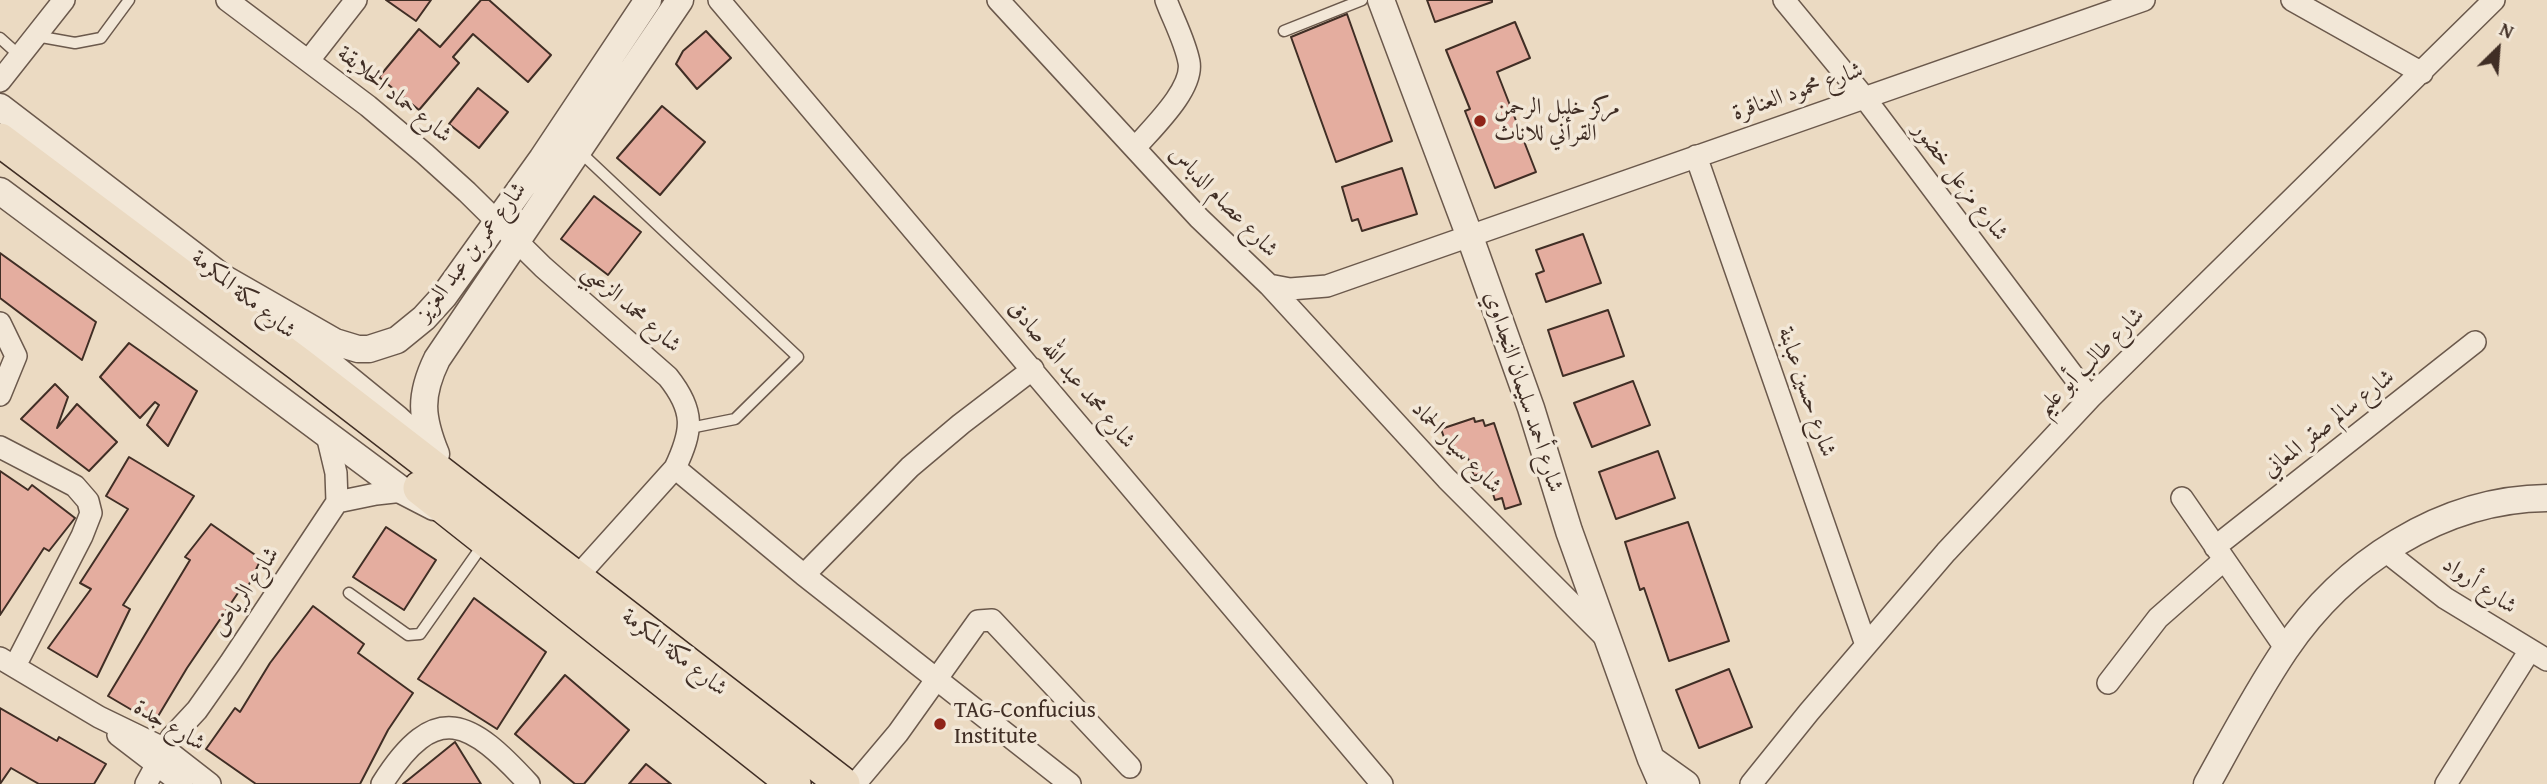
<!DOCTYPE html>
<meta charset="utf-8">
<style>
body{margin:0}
#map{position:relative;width:2547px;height:784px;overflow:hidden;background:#ebdac2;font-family:"Gentium Book Plus",serif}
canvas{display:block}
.north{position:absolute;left:2463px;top:14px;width:70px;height:70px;-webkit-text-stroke:5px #f2e7d7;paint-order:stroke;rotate:25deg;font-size:19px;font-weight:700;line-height:28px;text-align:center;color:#402e25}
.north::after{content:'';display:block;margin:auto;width:24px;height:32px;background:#402e25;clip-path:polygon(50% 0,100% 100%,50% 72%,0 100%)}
</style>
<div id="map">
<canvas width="2547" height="784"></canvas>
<div class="north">N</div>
</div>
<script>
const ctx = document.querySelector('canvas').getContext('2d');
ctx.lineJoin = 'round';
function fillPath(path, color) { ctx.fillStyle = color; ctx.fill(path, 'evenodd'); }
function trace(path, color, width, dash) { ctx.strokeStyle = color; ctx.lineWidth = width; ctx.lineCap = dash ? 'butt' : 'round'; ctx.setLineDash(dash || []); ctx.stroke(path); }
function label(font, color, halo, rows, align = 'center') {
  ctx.font = font + ' "Gentium Book Plus",Amiri,serif'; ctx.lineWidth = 7; ctx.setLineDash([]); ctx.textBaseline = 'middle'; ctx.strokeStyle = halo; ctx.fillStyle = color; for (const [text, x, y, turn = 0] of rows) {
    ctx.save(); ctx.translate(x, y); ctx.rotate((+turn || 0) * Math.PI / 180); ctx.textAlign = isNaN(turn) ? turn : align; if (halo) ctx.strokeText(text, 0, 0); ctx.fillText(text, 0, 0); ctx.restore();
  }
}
const building = new Path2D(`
 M386,0h45l-15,21z
 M481,0h8l62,55 -23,27 -55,-48 -20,23 6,6 -40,47 -40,-33 40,-48 21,18z
 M1427,0h65v2l-57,20z
 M1347,14l45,127 -56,21 -45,-125z
 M1515,22l15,36 -33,14 39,100 -41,16 -30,-77 5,-2 -24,-59z
 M706,31l25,27 -34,31 -21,-25 7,-13z
 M478,88l30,24 -29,36 -30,-24z
 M662,106l43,36 -45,53 -43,-37z
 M1402,168l15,46 -55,17 -4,-12 -6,2 -10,-34z
 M594,196l47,36 -33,43 -47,-36z
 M1583,234l18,49 -55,19 -10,-28 8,-3 -8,-21z
 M0,253l96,69 -14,38 -82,-62z
 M1608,310l16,46 -61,20 -15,-46z
 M129,343l68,48 -29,55 -21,-21 12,-20 -4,-3 -15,16 -40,-41z
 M1633,381l17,44 -58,22 -18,-44z
 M55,384l13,13 -11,31 20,-24 40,38 -28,29 -68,-52z
 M1474,418l1,4 8,-2 2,6 9,-3 27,81 -16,5 -3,-11 -7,2 -6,-18 -6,2 -3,-10 -6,2 -7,-21 -6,2 -3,-7 -3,1 -3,-10 -6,2 -5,-14z
 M1658,451l17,47 -59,21 -17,-47z
 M129,457l65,39 -71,109 7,4 -33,68 -49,-29 43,-59 -11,-6 48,-74 -22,-13z
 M0,471l28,19 4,-5 43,33 -26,33 -5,-3 -44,67z
 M1688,522l41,119 -60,20 -25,-73 -4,2 -15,-48z
 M211,524l50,35 -16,34 -5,-3 -53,78 -33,55 -46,-27 82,-136 -5,-3z
 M386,527l50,33 -32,50 -51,-33z
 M474,598l72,54 -49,77 -79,-50z
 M313,606l51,38 -6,9 55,40 -25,37 -28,54h-104l-50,-35 29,-41 5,4 30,-49z
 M1729,669l23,58 -53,21 -23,-58z
 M565,675l64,55 -45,54h-9l-60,-50z
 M0,708l57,33 2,-4 47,27 -12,20h-55l-28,-16 -11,16z
 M455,742l26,42h-78z
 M646,764l25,20h-42z`);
const service = new Path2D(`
 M1284,31l78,-31
 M36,36l39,7 26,-5 28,-38
 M0,38l20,18
 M579,151l219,206 -63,62 -45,9
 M349,593l59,42 12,-1 64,-91`);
const minor = new Path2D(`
 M227,0l141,106 57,48 42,38 76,75 125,110c27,34 25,53 7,91l-98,109
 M719,0l663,784
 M998,0l201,218 70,67 21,4 37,-3 817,-286
 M1784,0l80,97 226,301
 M2292,0l130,73
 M309,60l47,-60
 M0,81l64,-81
 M1135,148c17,-20 59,-59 54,-86 -4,-21 -16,-43 -23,-62
 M1696,156l170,489
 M1269,285l178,194 159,159
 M0,323l16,33 -16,39
 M0,447l75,39 13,15 3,12 -9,23 -67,130
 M675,468l129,107 266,209
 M2182,498l104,151
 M337,502l39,-8 27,-3
 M2215,547l260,-205
 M2384,550l61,48 102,62
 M804,575l106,-108 51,-43 72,-55
 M0,658l99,59 66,32 45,35
 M2108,683l50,-65 66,-58
 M118,735l64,49
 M146,784l25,-46 26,-28 33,-47 107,-161 -1,-29 -9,-38
 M382,784c54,-86 89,-63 147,0
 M855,784l43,-51 80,-112 14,-1 138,147
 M1751,784l58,-72 137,-160 144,-154 404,-398
 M2446,784l84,-134`);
const tertiary = new Path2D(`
 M1381,0l89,237 61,171 38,123 82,228 11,25
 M0,107l239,183
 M0,191l403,300 31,16
 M225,279l110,63 23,7h11l28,-9 27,-22 20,-22 98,-137 106,-159
 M288,330l108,88 26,24
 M436,454c-15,-37 -17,-58 1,-95l243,-359
 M1651,759l35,25
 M2207,784c25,-45 49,-91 78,-134 58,-86 156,-151 262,-152`);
const primary = new Path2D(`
 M0,140l299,224 544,420
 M420,488l374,296`);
const markers = [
 [1480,121,7,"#8f2418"],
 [940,724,7,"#8f2418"]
];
const streetNames = [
 ["شارع محمود العناقرة",1798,92,-19],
 ["شارع حماد الحلايقة",394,95,39],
 ["شارع مزعل خضور",1960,182,53],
 ["شارع عصام الدباس",1223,202,46],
 ["شارع عمر بن عبد العزيز",472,252,-53],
 ["شارع مكة المكرمة",243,295,39],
 ["شارع محمد الزعبي",631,309,41],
 ["شارع طالب أبو عليم",2091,362,-45],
 ["شارع محمد عبد الله صادق",1071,375,50],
 ["شارع أحمد سليمان النجداوي",1523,392,72],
 ["شارع حسين عبابنة",1806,392,71],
 ["شارع سالم صقر المعاني",2329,424,-38],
 ["شارع سيار الحماد",1456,448,46],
 ["شارع أرواد",2479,586,34],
 ["شارع الرياض",246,592,-56],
 ["شارع مكة المكرمة",674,653,38],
 ["شارع جدة",169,726,31]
];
const poiNames = [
 ["مركز خليل الرحمن",1494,108],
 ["القرأني للاناث",1494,134],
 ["TAG-Confucius",954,711],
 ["Institute",954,737]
];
fillPath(building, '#e4ad9f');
trace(building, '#402e25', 2);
trace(service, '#6b594c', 13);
trace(minor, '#6b594c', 24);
trace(tertiary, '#6b594c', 29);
trace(primary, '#402e25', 36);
trace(service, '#f2e7d7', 10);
trace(minor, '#f2e7d7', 21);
trace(tertiary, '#f2e7d7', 26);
trace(primary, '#ebdac2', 33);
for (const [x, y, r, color] of markers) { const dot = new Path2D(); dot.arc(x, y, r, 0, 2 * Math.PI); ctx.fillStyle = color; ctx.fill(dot); trace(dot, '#f2e7d7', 2.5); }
label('23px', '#402e25', '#f2e7d7', streetNames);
label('23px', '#402e25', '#f2e7d7', poiNames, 'left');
</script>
